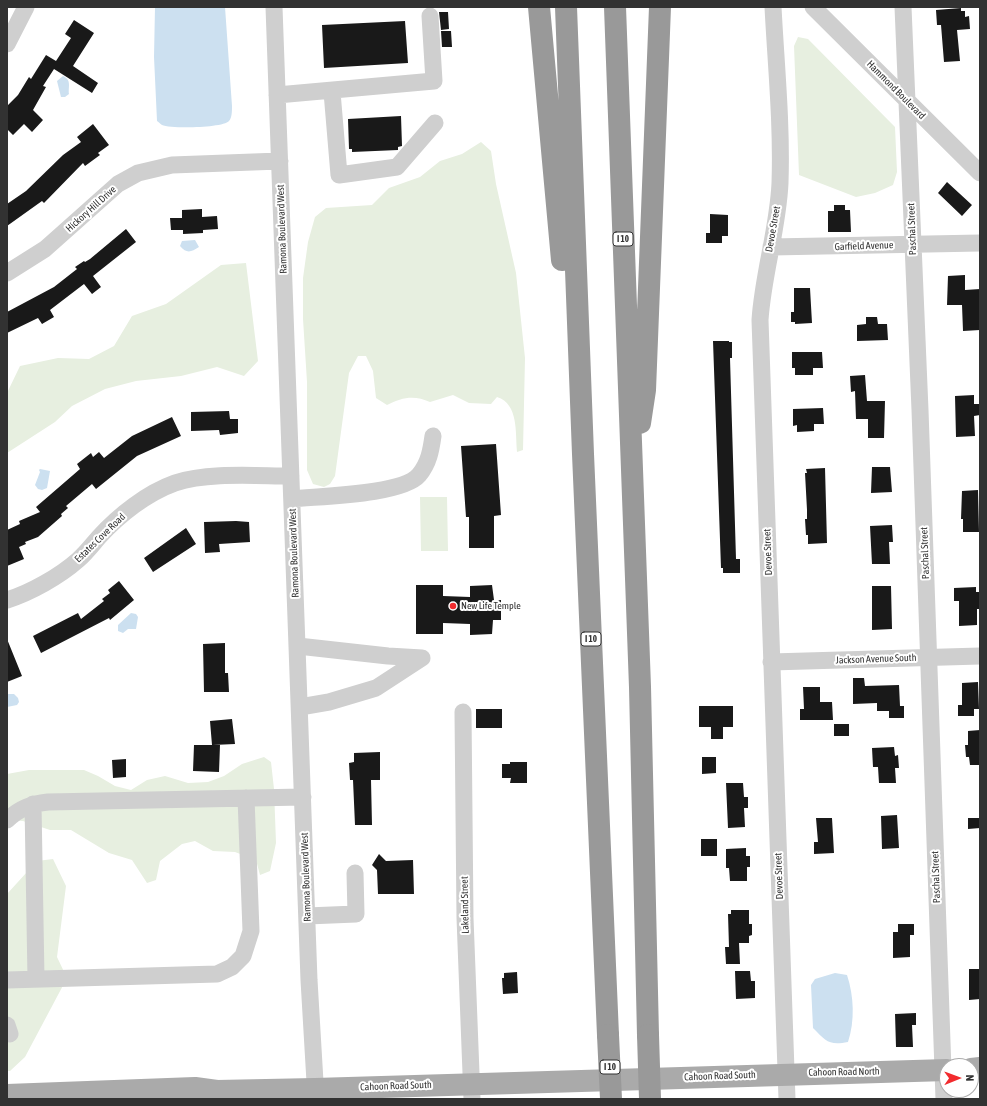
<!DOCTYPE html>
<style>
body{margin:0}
#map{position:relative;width:987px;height:1106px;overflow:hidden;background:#fff;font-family:"Asap Condensed",sans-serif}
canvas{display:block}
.frame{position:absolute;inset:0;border:8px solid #323232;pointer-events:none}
.north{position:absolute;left:939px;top:1058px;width:40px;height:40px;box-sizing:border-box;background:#fff;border:1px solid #adadad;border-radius:50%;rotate:89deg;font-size:11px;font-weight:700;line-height:16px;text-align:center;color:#323232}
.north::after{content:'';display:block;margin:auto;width:14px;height:18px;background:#f22b2e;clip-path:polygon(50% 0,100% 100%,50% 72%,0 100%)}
</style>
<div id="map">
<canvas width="987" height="1106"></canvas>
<div class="frame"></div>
<div class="north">N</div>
</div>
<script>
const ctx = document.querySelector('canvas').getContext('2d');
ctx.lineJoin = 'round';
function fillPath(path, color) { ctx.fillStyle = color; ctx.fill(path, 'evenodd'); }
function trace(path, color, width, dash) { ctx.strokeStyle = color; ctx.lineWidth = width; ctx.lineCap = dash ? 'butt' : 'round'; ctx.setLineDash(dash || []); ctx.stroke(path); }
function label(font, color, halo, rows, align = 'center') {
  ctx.font = font + ' "Asap Condensed",sans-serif'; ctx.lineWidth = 4; ctx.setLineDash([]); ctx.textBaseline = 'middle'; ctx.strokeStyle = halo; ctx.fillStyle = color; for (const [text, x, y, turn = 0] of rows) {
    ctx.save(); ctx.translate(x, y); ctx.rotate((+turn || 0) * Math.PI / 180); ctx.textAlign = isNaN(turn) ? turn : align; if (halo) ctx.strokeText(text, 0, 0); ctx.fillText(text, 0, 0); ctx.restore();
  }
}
const green = new Path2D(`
 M798,37l10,2 87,88 2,45 -4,13 -18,8 -19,4 -57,-22 -5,-129z
 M481,142l10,9 5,33 20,89 9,85 -2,92 -6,2c-2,-19 2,-48 -20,-55l-6,7 -22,-1 -16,-8 -23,7c-15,-7 -28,-5 -43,3l-11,-7 -3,-27 -7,-15h-8l-9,17 -14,103 -5,8 -6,3 -11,-3 -6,-14v-88l-4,-63v-41l5,-36 7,-25 11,-9 46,-3 17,-17 31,-11 20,-16 22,-7z
 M246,263l12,98 -14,15 -27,-9 -36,9 -45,5 -31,8 -33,17 -17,16 -48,31v-60l13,-27 38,-8 31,1 25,-13 18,-30 34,-12 55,-39z
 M420,497h27l1,54h-27z
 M264,757l7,5 3,27 2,54 -6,28 -10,4 -4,-15 -21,-8 -22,-1 -18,-10 -13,3 -22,17 -4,19 -9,3 -15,-23 -23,-7 -38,-23h-21l-27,-9 -16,-1v-46l22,-4h55l14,6 17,10 16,4 16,-10 18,-4 23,7 20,-1 16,-6 18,-12z
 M53,859l13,27 -9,71 10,21 -42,79 -15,14h-3v-177l30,-33z`);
const water = new Path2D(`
 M155,7h70l7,99c0,5 0,12 -3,15 -6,7 -58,8 -67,4 -2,-1 -3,-3 -5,-4l-3,-64z
 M63,76c9,4 5,11 6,18l-4,3h-4l-4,-16z
 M195,240l4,7c-8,5 -12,7 -19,-1l2,-5z
 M40,469l10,2 -3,17 -5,2 -4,-1 -3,-4 5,-13 -1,-2z
 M131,613l5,1 2,3 -2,12h-8l-5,4 -5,-2v-6z
 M7,694h7l4,4 1,4 -2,3 -10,2z
 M835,973l12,2c7,21 8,46 1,67 -19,4 -22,-1 -35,-14l-2,-43 4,-6z`);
const building = new Path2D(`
 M961,8v3h4v6l4,-1 1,13 -13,1 3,31 -16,1 -3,-37h-4l-1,-15z
 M439,12h9l1,17 -8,1z
 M74,20l20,13 -21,33 25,17 -6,10 -38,-24 -11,17 3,1 -13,23 10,10 -11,12 -8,-8 -11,11 -6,-6v-23l11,-11 11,-18 2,2 15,-24 10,6 15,-23 -6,-4z
 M405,21l3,42 -84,5 -2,-43z
 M441,31h10l1,16h-10z
 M401,116l1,30 -4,1v3l-46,2v-3h-3l-1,-30z
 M93,124l16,21 -11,8 2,2 -15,11 -2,-3 -39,40 -2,-2 -35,25v-22l19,-13 37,-36 18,-13 -4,-5z
 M947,182l25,23 -10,11 -24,-23z
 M834,205h11v5h5l1,22h-23v-21h6z
 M202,209v8l15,-1 1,13 -15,1v3l-20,1v-4h-12l-1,-12h12v-8z
 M710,214l18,1v21h-6v7h-16v-10h4z
 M126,229l10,13 -43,34 8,11 -9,7 -8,-10 -34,26 4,7 -12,7 -4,-6 -31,15v-21l47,-25 23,-18 -2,-2 9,-6 1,1 5,-3z
 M965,275v15l15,-1v41l-17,1 -1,-26h-15l1,-29z
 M794,288h16l2,35 -17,1v-2h-4v-10h3z
 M866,317h11l1,7h9l1,16 -31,1v-16l9,-1z
 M713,341h16v1h3v16h-2l1,34 5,167h4v14h-17v-5h-2z
 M792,352h30l1,16h-10v7h-18v-7h-3z
 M865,375l2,26h18l-1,37h-16v-19h-12l-1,-28 -4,1 -1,-16z
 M974,395v9h6v11l-6,1 1,20 -19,1 -1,-41z
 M823,408l1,16h-10v7l-17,1v-7l-4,1v-17z
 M229,411l1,8h8v14l-18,2 -1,-5 -28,1v-19z
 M172,417l9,19 -44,20 -41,33 -4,-5 -26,22 2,2 -7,6 1,2 -24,21 -13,5 1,2 -7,3 5,12 -17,7v-36l13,-6 -1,-3 21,-9 -4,-5 44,-38 -3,-5 14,-11 2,4 6,-5 5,6 28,-22z
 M496,444l5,71 -7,1v32h-25v-31h-3l-5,-71z
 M872,467h18l2,25 -21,1z
 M825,468l2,75 -19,1v-9h-2l-1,-16h2v-9l-2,-37h2l-1,-4z
 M978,490l1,42h-16v-13h-2l1,-28z
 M236,521l13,1 1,20 -31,2 1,8 -15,1 -1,-31z
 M892,525l1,17h-4l1,22h-18l-2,-38z
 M186,528l10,16 -43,28 -9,-14z
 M119,581l15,19 -24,20 -1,-2 -68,35 -8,-17 45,-23 3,6 23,-18 -2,-2 8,-6 -2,-3z
 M416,585h27v11l27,1v-11l22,-1 2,15h7v20h-8l-1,14 -22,1v-11l-27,-1v11h-27z
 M872,586h19l1,43 -20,1z
 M976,587v5h4v17h-3v16l-18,1v-25h-5v-13z
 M7,639l15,37 -15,6z
 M225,643v30h3l1,19h-25l-1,-48z
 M853,678h11l1,8 34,-1 1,21h4v12h-15v-7h-12v-8l-24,1z
 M978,682l1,27h-5v7h-16v-11h4v-22z
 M803,687h17v15h12l1,18h-33v-11h4z
 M699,706h34v21h-10v12h-12v-12h-12z
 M476,709h26v19h-26z
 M232,719l3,25 -22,1h7l-1,27 -26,-1 1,-26h18l-2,-24z
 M834,724h15v12h-15z
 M980,730v35h-10l-1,-8h-3l-1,-12h3v-14z
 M894,747l1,9 3,-1 1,13h-4l1,15h-17l-1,-16h-5l-1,-19z
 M380,752v28h-9l1,45h-17l-2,-45h-3l-1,-17 5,-1v-9z
 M702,757h14v16l-14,1z
 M126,759v18l-13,1 -1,-18z
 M510,762h17v21h-17l1,-5h-9v-14h8z
 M726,783h17l1,14h4v11h-4l1,19 -17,1z
 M897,815l2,33 -17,1 -1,-33z
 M816,818h16l2,35 -20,1v-12h4z
 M968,818h12v10l-12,1z
 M701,839h16v17h-16z
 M746,848v8h4v11h-3v14h-17l-1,-13h-3v-19z
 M379,854l7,7 27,-1 1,34h-36l-1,-24 -5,-5z
 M731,910h18v14h3v11l-3,1v7h-10l1,21h-14l-1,-17h4l-1,-33h3z
 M898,924h16v11h-4v22l-17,1v-26h5z
 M969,969h11v30l-11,1z
 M735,971h15l1,10h4v17l-19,1z
 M517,972l1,21 -15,1 -1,-16h2v-5z
 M916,1013v12h-4l1,22h-17l-1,-33z`);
const minor = new Path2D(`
 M274,7l35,973 7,119
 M773,7c3,58 9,117 7,176 -2,46 -17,91 -20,137l27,779
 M813,7l167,166
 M903,7l17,403 24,689
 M7,44l19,-37
 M332,92l7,83 58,-8 38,-44
 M277,95l157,-14 -4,-65
 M771,247l209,-4
 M7,273l38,-24 73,-65 20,-11 34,-8 108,-4
 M292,499c27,-3 110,-4 127,-24 10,-12 12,-25 14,-39
 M7,600c23,-7 53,-24 71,-40 8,-7 14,-15 21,-23 20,-22 48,-44 76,-54 33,-11 81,-7 116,-7
 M298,646l90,10 34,2 -46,30 -47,14 -29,5
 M771,662l209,-6
 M463,712l2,206 7,181
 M33,804l3,175
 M7,820c13,-12 24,-16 41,-18l255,-5
 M307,916l49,-2 -1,-41
 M7,980l210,-6 15,-7 11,-11 8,-25 -5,-133
 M7,1025l3,9`);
const major = new Path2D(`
 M971,1069l9,-1
 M7,1095l188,-7 22,3 98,-2 632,-19`);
const highway = new Path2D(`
 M539,7l23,253
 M566,7l17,447 25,581
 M615,7l25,680 8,348
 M640,423l5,-33 15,-383`);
const highwayBridge = new Path2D(`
 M608,1035l3,64
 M648,1035l2,64`);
const markers = [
 [453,606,4,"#f22b2e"]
];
const shields = [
 [623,239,20],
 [591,639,20],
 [610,1067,20]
];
const shieldNames = [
 ["I 10",623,239],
 ["I 10",591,639],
 ["I 10",610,1067]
];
const streetNames = [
 ["Hammond Boulevard",896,90,45],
 ["Hickory Hill Drive",91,209,-42],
 ["Ramona Boulevard West",282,229,-92],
 ["Devoe Street",773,229,-80],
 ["Paschal Street",912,229,-92],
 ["Garfield Avenue",864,246,-2],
 ["Estates Cove Road",100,538,-44],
 ["Devoe Street",768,552,-92],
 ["Ramona Boulevard West",294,553,-92],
 ["Paschal Street",925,553,-92],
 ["Jackson Avenue South",876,659,-2],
 ["Devoe Street",779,876,-92],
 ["Ramona Boulevard West",306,877,-92],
 ["Paschal Street",936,877,-92],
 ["Lakeland Street",465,905,-91],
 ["Cahoon Road North",844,1072,-1],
 ["Cahoon Road South",720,1076,-2],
 ["Cahoon Road South",396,1086,-2]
];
const poiNames = [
 ["New Life Temple",461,606]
];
fillPath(green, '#e7efe0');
fillPath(water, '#cce0f0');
fillPath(building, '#191919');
trace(minor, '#cfcfcf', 17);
trace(major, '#aaa', 22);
trace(highway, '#999', 22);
trace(highwayBridge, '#999', 22);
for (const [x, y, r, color] of markers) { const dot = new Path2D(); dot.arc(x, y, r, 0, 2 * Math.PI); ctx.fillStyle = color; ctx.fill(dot); trace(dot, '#fff', 1.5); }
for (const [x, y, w] of shields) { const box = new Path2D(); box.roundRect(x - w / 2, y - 7, w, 14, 3); ctx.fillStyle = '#fff'; ctx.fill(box); trace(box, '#323232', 1); }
label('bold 9px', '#323232', null, shieldNames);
label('10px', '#323232', '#fff', streetNames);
label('10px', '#323232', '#fff', poiNames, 'left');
</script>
